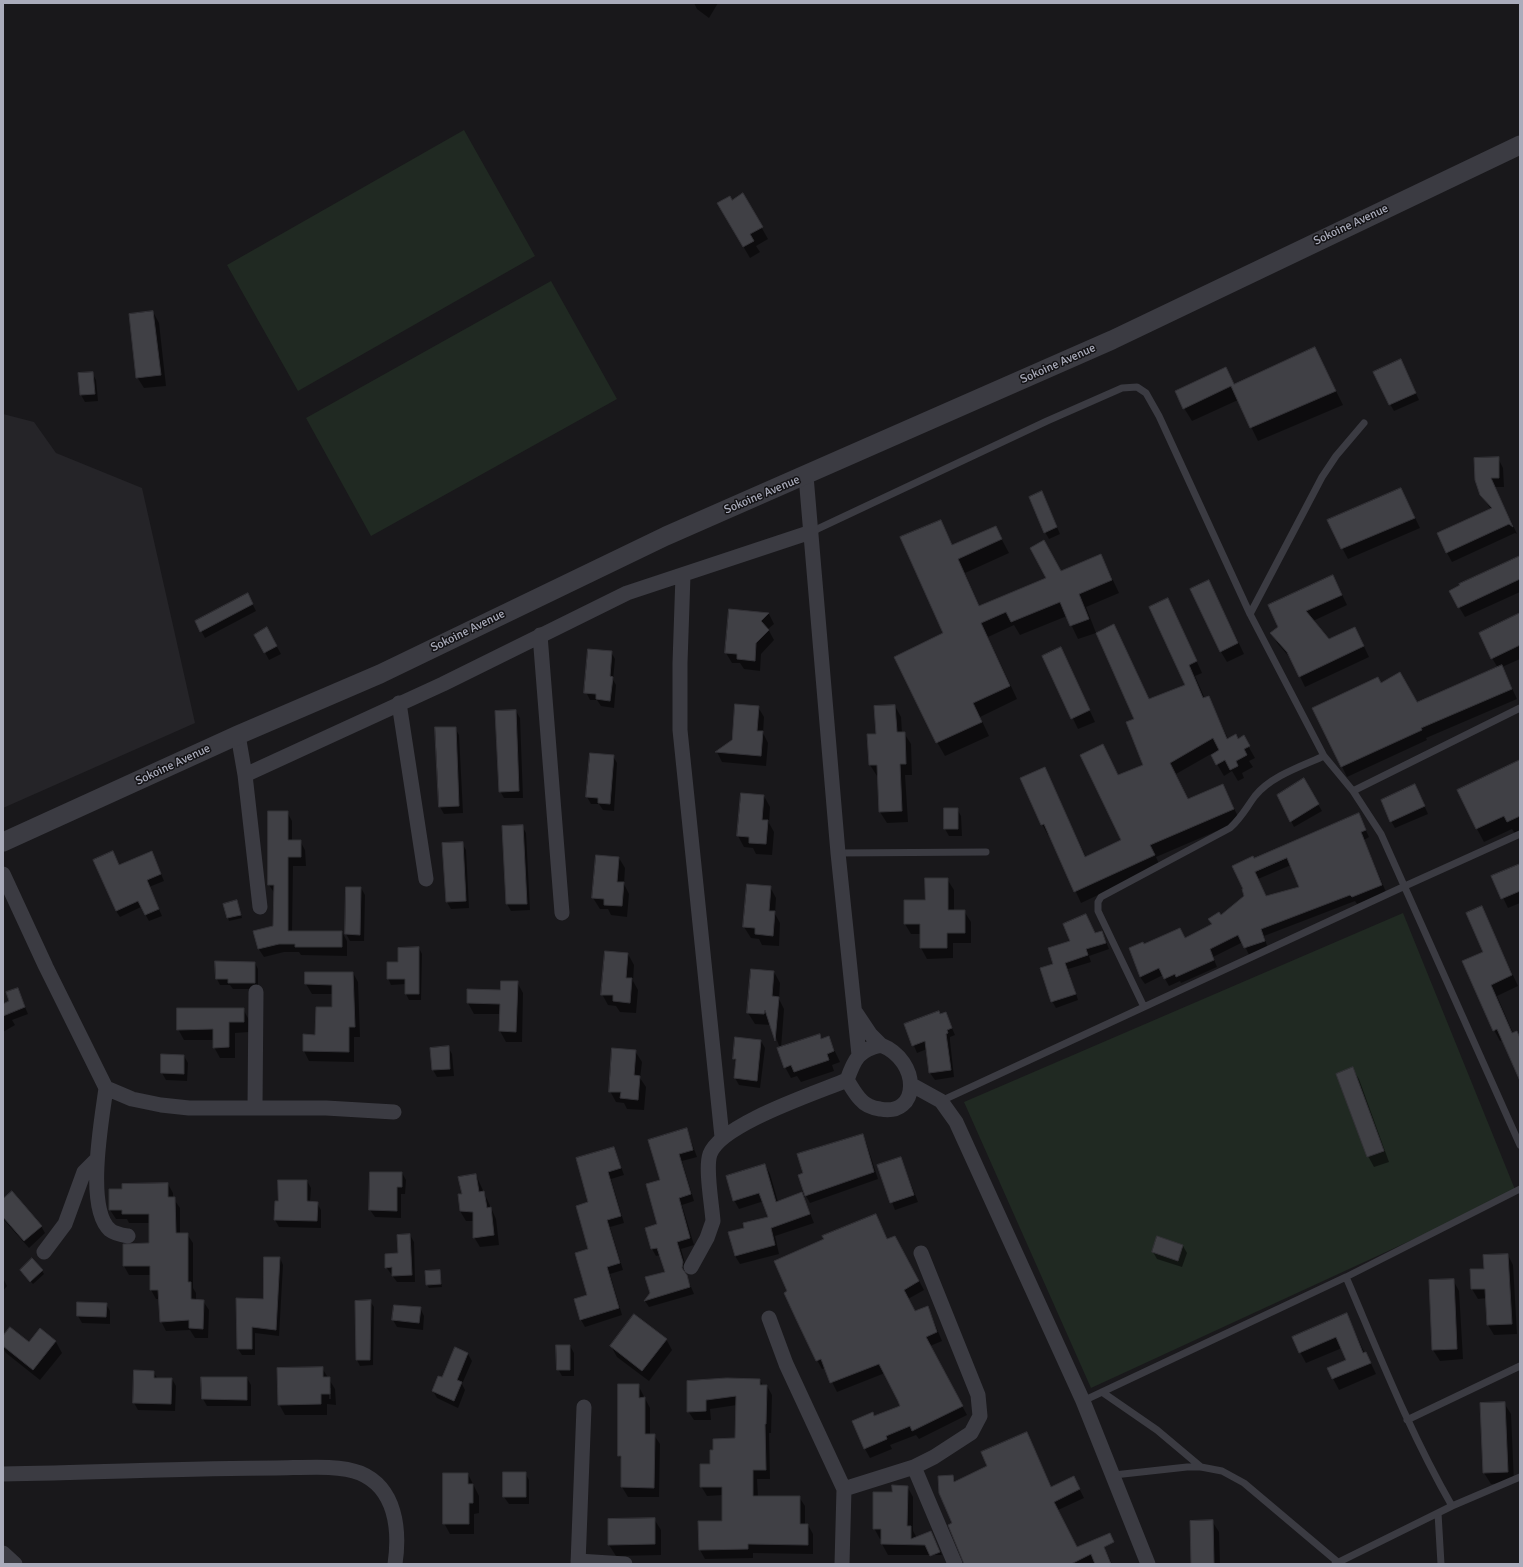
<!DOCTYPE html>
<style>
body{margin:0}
#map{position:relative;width:1523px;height:1567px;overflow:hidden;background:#19181b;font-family:Signika,sans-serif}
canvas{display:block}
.frame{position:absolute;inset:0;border:4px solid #aaacbb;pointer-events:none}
</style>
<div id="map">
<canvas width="1523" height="1567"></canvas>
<div class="frame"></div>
</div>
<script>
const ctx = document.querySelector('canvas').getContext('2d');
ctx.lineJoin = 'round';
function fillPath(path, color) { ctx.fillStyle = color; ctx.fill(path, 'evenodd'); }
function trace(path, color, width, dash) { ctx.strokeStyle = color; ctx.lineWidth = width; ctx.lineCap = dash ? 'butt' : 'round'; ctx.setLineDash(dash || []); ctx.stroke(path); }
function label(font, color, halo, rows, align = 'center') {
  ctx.font = font + ' Signika,sans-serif'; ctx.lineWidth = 3; ctx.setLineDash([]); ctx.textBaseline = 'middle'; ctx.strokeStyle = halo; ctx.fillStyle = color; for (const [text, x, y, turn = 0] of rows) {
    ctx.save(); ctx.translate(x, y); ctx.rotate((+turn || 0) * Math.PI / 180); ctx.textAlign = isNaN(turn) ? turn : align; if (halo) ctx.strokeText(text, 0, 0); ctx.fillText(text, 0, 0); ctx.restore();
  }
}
const built = new Path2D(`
 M3,414l31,8 22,31 86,35 53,235 -192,85z`);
const green = new Path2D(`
 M464,130l71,126 -237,135 -71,-126z
 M551,281l66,118 -246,137 -65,-118z
 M1403,913l113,279 -425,196 -127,-286z`);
const shadow = new Path2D(`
 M694,3h24l-9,15 -12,-9z
 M743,195l25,44 -12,7 4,6 -10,6 -32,-55 14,-2z
 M153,312l6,11 7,63 -22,2 -7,-11z
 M1315,349l28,56 -85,36 -20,-41 -46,21 -8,-13 42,-40 9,17z
 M1404,368l15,32 -25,11 -4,-7z
 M92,373l4,7 2,21 -13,1 -4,-7z
 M1498,458l5,10 1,19h-9l22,47 -2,-1 -63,29 -5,-9 44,-44 -10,-14z
 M1401,489l19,39 -72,31 -20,-38z
 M1042,493l18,41 -11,5 -4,-7z
 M941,521l12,25 42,-19 14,26 -44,20 15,34 121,-52 18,38 -33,14 10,26 -18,6 -11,-23 -47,19 -6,-10 -26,12 29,62 -37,18 9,19 -44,20 -8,-14 8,-108z
 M1520,557v35l-55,25 -15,-25z
 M1333,576l14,29 -34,16 16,19 26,-12 14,29 -64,30 -13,-27 -14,-16 -6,-10z
 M1209,581l35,73 -17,8 -6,-10z
 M251,601l5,10 -51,27 -9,-17z
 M730,610l39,4 5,10 -6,5 6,11 -13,14 -1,17 -16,-2 -4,-6h-8l-6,-10z
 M1174,611l28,62 -7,3 10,23 4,-2 19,42 10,1 5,-3 12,21 -6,3 4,6 -11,6 2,5 -6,3 -6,-10 -8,5 -13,-22 -35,20 13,26 34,-15 17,36 -84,36 4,9 -79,37 -31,-68h-2l-6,-11 2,-56 42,89 37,-16 -20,-95 16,30 26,-11 -31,-139 36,74 36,-15z
 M1520,614v45l-18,8 15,32 -91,39 1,2 -80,37 -33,-69 67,-24 36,19 81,-35 -6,-10z
 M267,629l14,25 -12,6 -13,-25z
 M611,652l4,7 -2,21 3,5 -2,23 -13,-2 -4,-6h-7l-4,-8z
 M1043,656l23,3 29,63 -17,7z
 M895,706l6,11 1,16h2l7,11 1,31h-7l3,47 -21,1 -7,-11 -2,-36h-1l-7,-11 7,-30z
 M758,707l6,10 -1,16 5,10 -2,23 -44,-4 -5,-10 16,-11z
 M516,711l4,7 3,80h-19l-4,-7z
 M455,728l4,7 4,78 -19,1 -4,-7z
 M613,756l4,7 -3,48 -11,-1 -4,-6h-8l-4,-7z
 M1520,762v71l-4,2 -4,-6 -28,13 -7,-13z
 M1304,780l18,31 -28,16 -3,-6z
 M1415,785l13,29 -33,14 -4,-7z
 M764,796l6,11 -1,16 5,9 -2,23 -16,-1 -3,-6 -9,-1 -6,-11z
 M945,809h12l4,7 1,20h-13l-4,-7z
 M287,812l5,9v20h8l5,9 1,16h-13l-1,66h50l5,9v15l-46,-1 -2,-3h-15l-20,5 -6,-9 16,-21 1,-33 -6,-9z
 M1358,814l11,23 -5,3 22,52 -29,12 -2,-3 -91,35 4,13 -19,6 -6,-13 -30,15 4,10 -36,16 -1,-2 -11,5 -6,-11 -18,9 -5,-7 4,-31 41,-7 28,-14 33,-29 8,-37zM1291,865l9,22 -34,10 -8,-18z
 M522,826l4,7 4,77 -19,1 -4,-7 -4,-77z
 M462,843l4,7 3,58 -18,1 -4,-7z
 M113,852l6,14 33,-13 12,28 -15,6 13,29 -13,5 -8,-14 -21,10 -4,-6z
 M619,858l6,10 -1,16 5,10 -2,23 -16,-2 -3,-6h-8l-7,-11z
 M1520,865v38l-12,5 -15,-31z
 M947,879l7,11v21h10l7,11v21h-18v15l-26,1 -6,-11v-14h-10l-6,-10z
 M748,885l22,2 6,11 -1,16 5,9 -1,23 -17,-1 -3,-6 -8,-1 -7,-11z
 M347,888h14l4,7 -1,46h-14l-4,-7z
 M237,901l5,17 -13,3 -5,-17z
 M1481,907l37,79 -21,10 16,37 7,5v40l-17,-38 -3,1 -6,-11 -10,-78z
 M1086,915l9,19 7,-2 7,17 -20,7 2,6 -23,7 10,31 -22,8 -4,-7 2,-37 18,-22z
 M419,948l3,6 -1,46h-12l-3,-6v-10l-15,1 -3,-7 11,-15z
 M628,954l6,11 -1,16 5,9 -2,23 -16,-1 -4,-6 -8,-1 -6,-11z
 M216,962l39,1 3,6v20h-25l-3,-4h-10l-3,-6z
 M774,972l6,11 -1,16 5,10 -3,39 38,-13 3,4 6,-2 12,25 -8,3 2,6 -33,11 -4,-6 -6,2 -6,-11 -5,-19 -9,-23 -16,-1 -7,-11z
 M306,973h47l5,9 2,55h-6v25l-45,-1 -5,-10 29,-43v-14h-21l-6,-10z
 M517,982l6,11 -1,49h-16l-6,-11 1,-17h-27l-6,-11 33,-12z
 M17,989l11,25 -16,6 3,5 -12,7v-27l7,-4z
 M243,1009l6,11v12l-14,1v25h-15l-6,-11v-7h-30l-6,-11z
 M945,1013l10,22 -5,2v4l4,36 -19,3 -5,-7 -3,-24 -10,4 -12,-29z
 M761,1041l4,7 -5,40 -21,-3 -4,-7 1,-15 -2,-4z
 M448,1047l4,7 2,22 -17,1 -4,-7 -2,-21z
 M635,1051l7,11 -2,16 6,9 -2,23 -17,-1 -3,-6 -8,-1 -6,-11z
 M184,1056l4,7 -1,18 -21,-1 -4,-7z
 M1352,1068l7,11 30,83 -15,5 -6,-11z
 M687,1130l10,27 -15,4 12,40 -12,4 12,40 -13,4 6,21 -1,5 8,19 -45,13 -4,-6 21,-29 -6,-17 -4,1 -4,-7 -6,-20 13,-4 2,-44z
 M862,1135l4,7 12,37 -68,24 -4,-7z
 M614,1148l10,27 -13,4 13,44 -14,4 13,43 -13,4 12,41 -37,12 -4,-7 7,-25 2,-92z
 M901,1158l17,44 -23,8 -17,-44z
 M765,1165l5,9 8,28 24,-8 12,29 -39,13 4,18 -39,10 -5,-8 10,-28 24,-11 -5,-16 -25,8 -5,-9z
 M371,1173h31l4,7 -1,14h-4v24l-26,-1 -5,-7z
 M476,1175l20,44 3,26 -19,2 -6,-10v-16h-8l-6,-10 -1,-16h4z
 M307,1181l4,7 -1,14 7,1 4,7v18l-42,-1 -4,-7 4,-18z
 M168,1184l5,9v5l7,10v26h7l6,9v45l3,5v8h7l6,9 -1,28h-13l-5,-8 -24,1 -5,-10 -1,-22h-4l-5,-9v-15h-22l-5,-9 26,-22v-21h-21l-2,-4h-11l-6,-9 13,-20z
 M3,1200l38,26 4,7 -16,15 -26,-29z
 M876,1215l12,25 12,6 24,44 -16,9 7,13 12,-4 5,9 10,24 -12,5 37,69 -48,24 -3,-4 -26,10 2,4 -22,9 -5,-9 9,-32 27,-11 -16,-33 -48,19 -12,-24 -3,1 -5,-9 -28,-69 36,-51z
 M410,1235l4,7 1,40h-18l-11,-15 13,-13z
 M1183,1246l4,7 -5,14 -25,-8 -4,-7z
 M1508,1255l5,10 4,69 -23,1 -6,-10 -1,-27 -9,1 -6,-10 13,-20z
 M280,1258l3,7 -4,71 -24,-3v22h-13l-4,-6 26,-49z
 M42,1271l2,3 -11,10 -10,-11z
 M439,1271l3,16 -13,1 -2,-3z
 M3,1278l4,8 -4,5z
 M1453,1280l6,11 4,68 -23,2 -7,-11z
 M370,1301l4,6 -1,58 -13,1 -3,-6z
 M78,1303l28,1 4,7v13l-28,-1 -4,-7z
 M420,1308l4,8 -1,14 -26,-3 -4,-7z
 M1347,1315l18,39 1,-1 10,21 -37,16 -11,-21 19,-8 -5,-13 -36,15 -6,-11z
 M41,1330l15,12 6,11 -22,27 -34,-27 -3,-5v-10l27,5z
 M666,1339l6,11 -23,31 -32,-24 -6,-11z
 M570,1346l4,7v23h-12l-4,-7z
 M455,1349l13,5 4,7 -10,23 3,6 -7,18 -21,-10 -4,-7 9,-12z
 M322,1368l13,21 1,16 -9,-1v11h-42l-6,-11zM329,1388h2v11h-2z
 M153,1372l5,7h14l4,7 -1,25 -37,-1 -4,-7z
 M202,1378h45l4,7v21h-44l-4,-7z
 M760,1380l3,6h4l5,9 -1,38h-2l1,46h-13l1,18h41l6,9v19h3l5,9v20l-60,-1v5l-48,1 -5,-9 23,-28v-27l-16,1 -6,-10 10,-21 25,-26 1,-34 -27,4 1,11h-17l-6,-9v-29z
 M638,1385l12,23v27h4l6,9 -1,53h-31l-6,-10v-26l-3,-5z
 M1504,1403l7,11 3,69 -23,1 -7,-11z
 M1031,1442l21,46 26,-2 6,12 -26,12 19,38 23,-10 12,26h-146l-13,-40 -1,-48 4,6 32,-15z
 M525,1473l4,7v24h-20l-5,-7z
 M468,1474l11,22v17l-5,1v20h-24l-6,-11z
 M907,1486l6,11v34l4,7 14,-6 11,23h-54l-6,-11v-5h-2l-6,-11 19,-35z
 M654,1519l7,11v25l-45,1 -7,-11z
 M1212,1521l7,11 1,32h-28z`);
const building = new Path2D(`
 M743,193l20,34 -13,7 4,7 -11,6 -26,-44 13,-7 2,4z
 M153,311l8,64 -25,3 -7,-64z
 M1315,347l21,44 -86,37 -19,-42 -48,23 -8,-18 51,-24 8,17z
 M1401,359l15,34 -27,12 -16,-33z
 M93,372l2,22 -15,1 -2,-22z
 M1499,457v21h-8l22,49 -4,-3 -63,29 -9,-20 55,-25 -12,-13 -5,-15 -1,-22z
 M1401,488l14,30 -74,31 -14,-29z
 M1042,491l15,36 -13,6 -15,-36z
 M941,520l11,25 44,-19 6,13 -44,20 21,47 67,-28 -16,-30 14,-8 17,31 40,-17 11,26 -33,14 10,25 -19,7 -10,-24 -49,20 -5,-10 -25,11 29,63 -37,17 9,19 -46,21 -42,-86 49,-24 -43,-96z
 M1520,556v23l-62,29 -9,-17 11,-6 -1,-1z
 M1333,575l9,20 -36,16 23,28 26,-12 9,19 -65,31 -12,-25 -17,-19 8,-6 -10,-22z
 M1209,580l29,63 -18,9 -30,-63z
 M248,593l5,11 -53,28 -5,-11z
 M1168,598l29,63 -8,4 14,33 6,-2 18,43 9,-5 2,5 6,-4 6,11 -6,3 3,6 -11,6 2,5 -8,4 -5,-10 -9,5 -5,-10 8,-5 -6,-12 -43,25 18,36 35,-15 11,25 -84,36 5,10 -81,37 -30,-68 -3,1 -21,-47 25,-11 40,90 36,-17 -41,-85 23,-11 15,31 25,-10 -17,-43 8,-3 -38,-86 18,-9 35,75 36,-14 -36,-78z
 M729,609l40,4 -8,8 8,9 -13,13 -1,18 -18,-2v-5l-12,-1z
 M1520,613v32l-29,14 -12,-26z
 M267,627l10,19 -13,7 -10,-18z
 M1061,647l29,63 -19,9 -29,-63z
 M588,649l24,2 -2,25 3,1 -3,24 -14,-2v-5l-12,-1z
 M1502,665l10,24 -91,39 1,2 -81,37 -29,-59 66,-31 3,6 19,-11 17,30z
 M735,704l24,2 -2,25h6l-2,25 -46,-4 17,-12z
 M895,705l2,27h8l1,32h-6l2,47 -23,1 -2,-47h-8l-2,-31h9l-2,-28z
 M516,710l3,81 -20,1 -4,-81z
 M435,727h21l3,79 -20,1z
 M590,753l24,2 -4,49 -12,-1v-5l-12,-1z
 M1520,760v56l-13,6 -3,-6 -28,13 -19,-39z
 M1304,778l15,26 -29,18 -13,-27z
 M1415,784l10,22 -35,16 -9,-22z
 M741,793l23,2 -2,25h6l-2,24 -17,-1v-6l-12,-1z
 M944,808h14v21h-14z
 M268,811h20v29h13v17h-13v74h54v16h-47v-3h-16l-21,5 -5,-18 20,-5 1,-41h-6z
 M1359,813l7,17 -5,2 21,53 -30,12 -2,-2 -89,34 4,12 -21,7 -6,-13 -28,14 4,11 -38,17 -1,-3 -11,5 -5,-11 -19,9 -11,-29 14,-6 1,2 36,-16 5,10 27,-14 -4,-5 11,-7 2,3 23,-19 -2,-7h1l-11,-23 21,-10 1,2zM1287,858l12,29 -33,9 -11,-24z
 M523,825l4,79h-21l-4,-78z
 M463,842l3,59 -20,1 -4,-59z
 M113,851l6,14 33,-14 9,23 -14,6 12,29 -14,6 -7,-14 -22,10 -23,-51z
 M596,855l23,2 -2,25h7l-2,24 -18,-1v-6l-12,-1z
 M1520,864v27l-19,8 -10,-23z
 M925,878h23v32h17v23h-18v15h-27v-24h-16v-24h21z
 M747,884l24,2 -2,25h6l-2,25 -18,-2v-6l-12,-1z
 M346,887h15l-1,48 -15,-1z
 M237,900l4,15 -14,3 -4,-14z
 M1482,906l30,69 -21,10 21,48 5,-2 3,7v43l-23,-52 -4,2 -31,-70 21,-9 -17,-39z
 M1086,914l9,19 7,-2 4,12 -20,6 2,6 -23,8 11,31 -25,8 -11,-34 13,-4 -5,-16 22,-7 -7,-17z
 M419,947v47h-14v-15h-18v-17h11v-14z
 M605,951l23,2 -2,25h6l-2,25 -17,-2v-6h-12z
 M215,961l40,1v21h-27v-4h-12z
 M751,969l23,2 -2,25 7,1 -4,44 -10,-31 -1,4 -17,-1z
 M305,972h48l2,55h-6v25l-46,-1v-17l12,1 1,-28h16v-22l-27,-1z
 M501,981h17l-2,51 -17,-1 1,-27 -33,-1v-14l33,1z
 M18,988l7,19 -22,9v-12l6,-3 -3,-9z
 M177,1008h67v14h-15v25l-16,1v-19l-36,1z
 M939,1011l1,3 6,-2 6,16 -5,2 1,3 -2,1 5,36 -22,3 -4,-32 -13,5 -8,-22z
 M820,1034l1,5 8,-3 5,15 -7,3 2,6 -35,12 -3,-7 -7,3 -7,-20z
 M735,1037l26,3 -4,41 -23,-3 2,-19h-3z
 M449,1046l1,23 -18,1 -2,-22z
 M612,1048l24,2 -2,25 6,1 -2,24 -18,-2 1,-6h-12z
 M161,1054l23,1v19l-23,-1z
 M1353,1067l31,84 -17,6 -31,-83z
 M687,1128l6,22 -14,4 12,40 -12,4 11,40 -13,4 6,20 -1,6 5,7 3,12 -46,14 6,-8 -5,-16 20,-5 -8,-24 -6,1 -6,-21 12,-4 -11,-40 14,-4 -12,-40z
 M863,1134l11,38 -69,24 -7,-21 5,-2 -6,-19z
 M614,1147l7,21 -13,4 13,44 -14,4 13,43 -13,4 12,41 -39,12 -6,-21 13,-4 -12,-42 13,-4 -12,-43 12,-4 -12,-44z
 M901,1157l13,38 -24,8 -13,-38z
 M765,1164l11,38 26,-10 8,22 -39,14 4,17 -40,11 -7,-24 16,-4 -1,-5 25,-6 -9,-24 -26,8 -7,-25z
 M370,1172h32v15h-5v24l-28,-1z
 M476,1174l3,18 5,-1 3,17 4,-1 3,28 -21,3v-26l-13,-1 -2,-17h4l-4,-17z
 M278,1180h29v21l11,1 -1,19 -43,-1 1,-19h3z
 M168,1183v14h7l1,36h12v49h3v17l13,1 -1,29 -14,-1v-8l-29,2 -2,-32h-8v-24h-27v-22l26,-1v-29h-27v-4h-13v-21h13v-5z
 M12,1191l30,35 -18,15 -21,-24v-18z
 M876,1214l11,25 8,-3 24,45 -15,9 11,21 13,-5 9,26 -11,5 37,69 -51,25 -2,-5 -24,10 1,3 -23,10 -12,-28 21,-9 1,4 26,-10 -2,-5 -19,-37 -49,19 -9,-24 -5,2 -20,-42 -12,-26 3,-2 -13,-30 50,-22 -2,-3z
 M410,1234l2,41 -20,1v-9l-7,1v-14l13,-1 -1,-18z
 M1157,1236l26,9 -5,16 -26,-9z
 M1508,1254l4,70 -25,1 -2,-36h-14l-1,-20h14l-1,-14z
 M264,1257h16l-4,73 -24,-3v22h-15l-1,-51 27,1z
 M32,1258l11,12 -13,12 -10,-12z
 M440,1270l1,14 -15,1 -1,-14z
 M1454,1279l3,70 -25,1 -3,-70z
 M371,1300l-1,60h-14l-1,-59z
 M77,1302l30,1 -1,14 -29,-1z
 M394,1305l27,2 -2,16 -27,-3z
 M1347,1313l16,40 3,-1 5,11 -39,16 -5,-11 19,-8 -10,-23 -37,16 -7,-16z
 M634,1314l33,25 -25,32 -32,-25z
 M10,1327l19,15 11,-14 16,13 -23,29 -30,-24v-10z
 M556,1345h14v25h-13z
 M455,1347l13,6 -11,27 5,2 -8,19 -22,-10 6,-15 4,1z
 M323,1367v10h7v17h-9v10l-43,1 -1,-37z
 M134,1370l20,1v7h18l-1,26 -38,-1z
 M201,1377h46v23l-45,-1z
 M727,1378l33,1v6h7l-1,39h-1l1,46h-13v26h47v28h8v21l-60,-1v5l-49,1 -1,-29h24v-34h-22v-23h10v-14h3v-11l22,-1 1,-42 -30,4v11l-19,1v-31z
 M618,1384h21v14l6,-1v37h10l-1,54 -33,-1v-31h-3z
 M1505,1402l3,70 -25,1 -3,-70z
 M1027,1432l24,55 23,-11 6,13 -26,13 23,45 33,-14 4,9 -10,5 7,17h-16l-4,-10 -20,10h-107l-16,-39 4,-2 -13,-30 -1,-17 15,-1 1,7 33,-16 -6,-14z
 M503,1472h23v25h-23z
 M443,1473h25v11h5v19h-4v21h-26z
 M892,1485l16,1 -1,40h4v13l20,-8 9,21 -10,4 -5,-11 -44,-1v-15h-8v-37h19z
 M655,1518v26l-47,1v-26z
 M1213,1520l1,44h-23l-1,-43z`);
const service = new Path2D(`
 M811,532l236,-111 75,-33 15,-1 9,6 13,23 91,198 74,142 29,35 28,43 139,311
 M1250,614l72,-137 14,-21 28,-33
 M1353,791l167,-83
 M838,853l148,-1
 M1144,1007l-46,-96v-9l3,-5 129,-69c12,-11 16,-20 25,-32 16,-20 47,-30 69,-40
 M941,1101l464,-215 115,-52
 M1346,1277c33,77 64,156 106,229
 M1102,1392l55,38 44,37
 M1083,1401l263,-124 174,-88
 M1407,1420l113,-54
 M1114,1475l73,-8h14l21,4 22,12 96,81
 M1438,1513l3,51
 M1335,1564l117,-58 68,-29`);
const minor = new Path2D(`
 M806,476l32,377 21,202
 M683,575l-3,88v67l42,407
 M540,635l22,278
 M399,703l27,176
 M238,735l7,40 15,132
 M245,775l198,-91 184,-91 184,-61
 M3,874l43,93 60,121 26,11 29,6 28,3h137l68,4
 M856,1013l14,21 11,11
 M881,1045c40,16 39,72 -1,64 -7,-1 -14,-3 -19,-9 -6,-6 -10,-14 -14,-20 7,-20 12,-31 34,-35z
 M912,1085l29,16 15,21 127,279 65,163
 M106,1088c-4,31 -21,120 4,142 5,4 12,5 18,6
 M255,1107l1,-115
 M44,1252l21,-28 19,-52 12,-12
 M921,1253l57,142 2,21 -9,17 -37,24 -20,10 41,97
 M691,1267l16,-29 6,-17c-1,-16 -8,-53 -3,-67 11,-30 106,-61 137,-74
 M769,1318l17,46 58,125
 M3,1474c91,-1 182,-6 273,-6 23,0 63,-4 84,5 36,15 40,57 35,91
 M3,1553l12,11
 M578,1561l47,3
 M578,1564l6,-157
 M842,1564l2,-75 70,-22`);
const tertiary = new Path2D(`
 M3,842l235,-107 142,-61 286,-138 446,-196 408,-195`);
const streetNames = [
 ["Sokoine Avenue",1351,225,-25],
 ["Sokoine Avenue",1058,364,-24],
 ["Sokoine Avenue",762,495,-23],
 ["Sokoine Avenue",468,631,-26],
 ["Sokoine Avenue",173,765,-25]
];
fillPath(built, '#252428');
fillPath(green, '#202922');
fillPath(shadow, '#0007');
fillPath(building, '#404045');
trace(building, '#333237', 1);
trace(service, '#3b3b42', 7);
trace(minor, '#3b3b42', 15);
trace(tertiary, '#3b3b42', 19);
label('12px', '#aaacbb', '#141316', streetNames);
</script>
